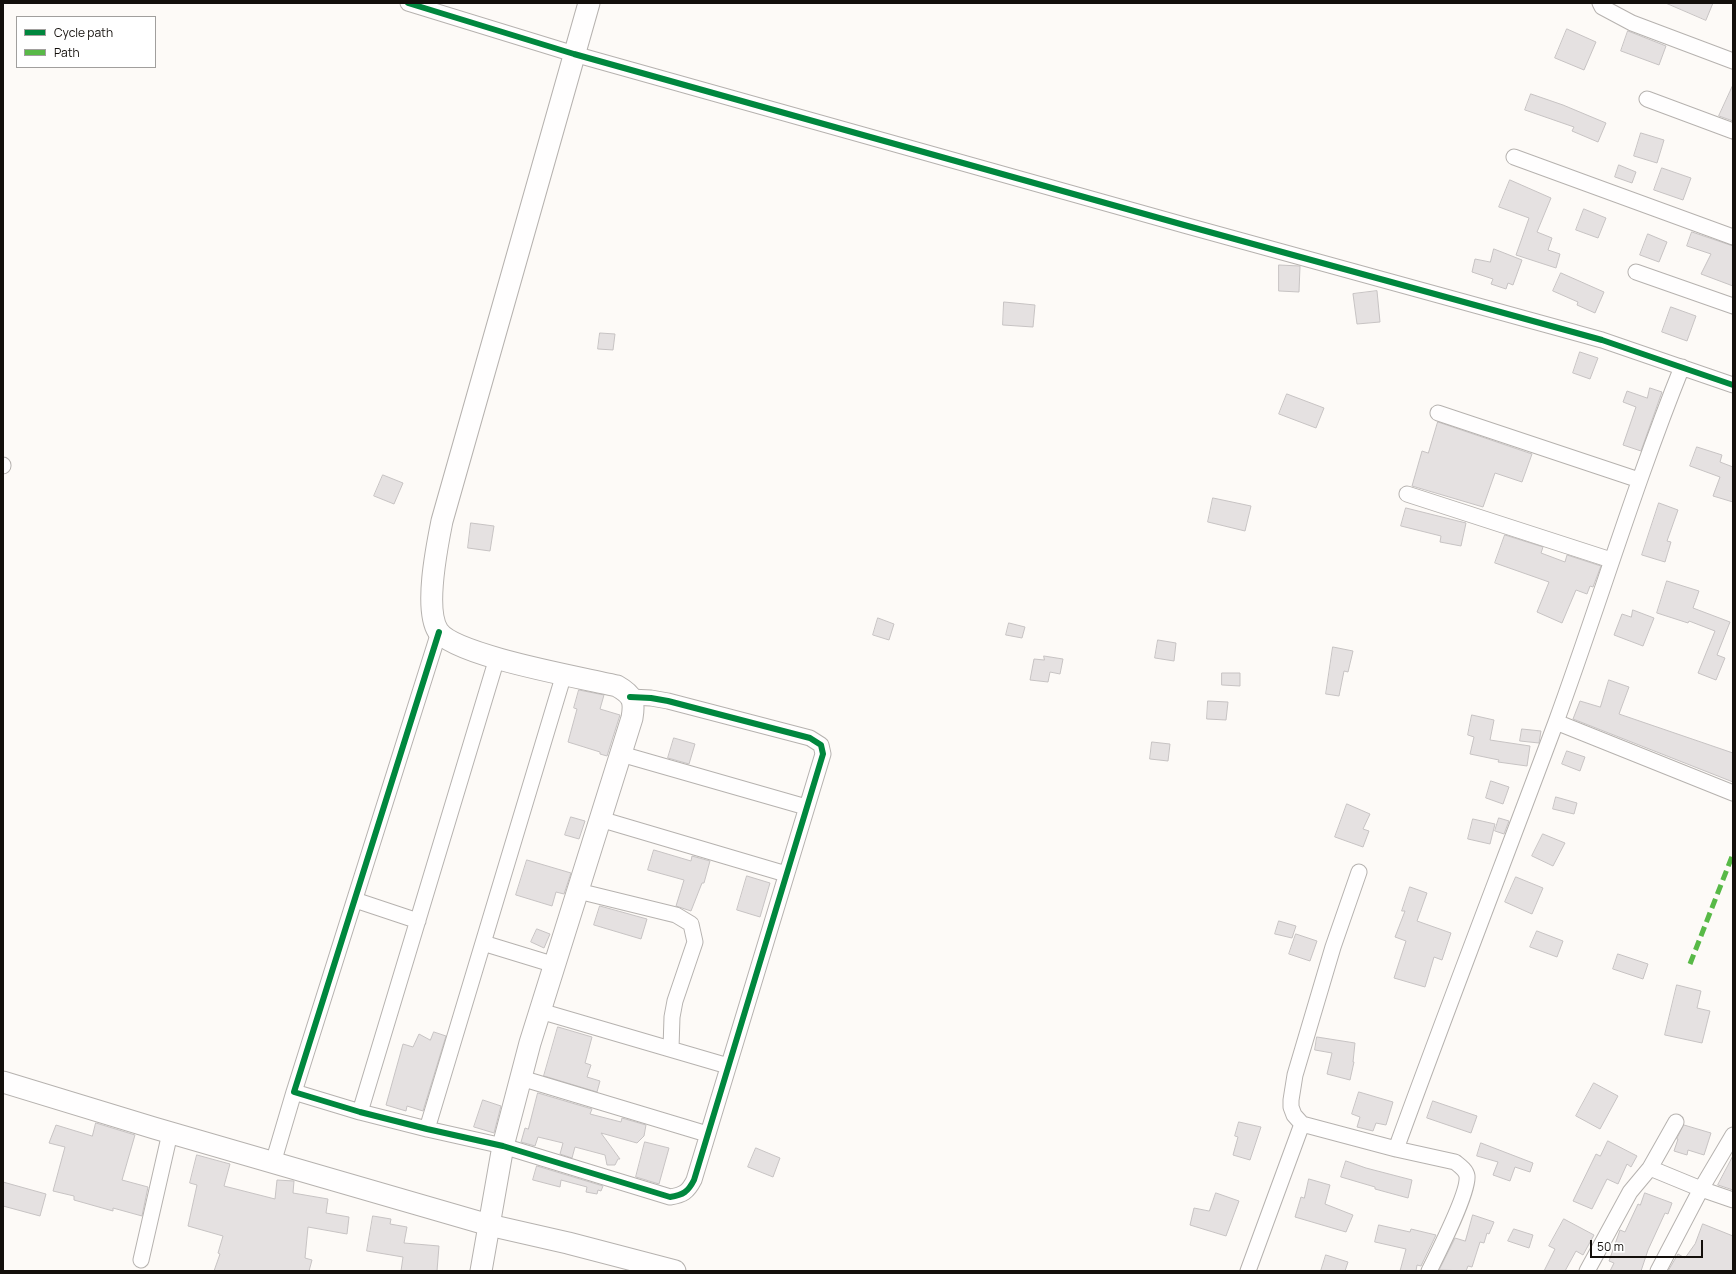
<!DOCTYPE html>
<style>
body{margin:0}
#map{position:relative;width:1736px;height:1274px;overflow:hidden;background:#fdfaf7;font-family:Manrope,sans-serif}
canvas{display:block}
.frame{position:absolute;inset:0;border:4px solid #130f0b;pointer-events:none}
.legend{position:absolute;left:16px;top:16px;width:140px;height:52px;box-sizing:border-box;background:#fff;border:1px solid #a19f9d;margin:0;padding:5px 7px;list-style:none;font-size:12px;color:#130f0b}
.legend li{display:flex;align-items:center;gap:8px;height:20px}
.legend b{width:20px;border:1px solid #a19f9d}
.scale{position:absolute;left:1590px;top:1240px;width:113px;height:18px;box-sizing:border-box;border:2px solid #130f0b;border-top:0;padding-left:5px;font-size:12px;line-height:14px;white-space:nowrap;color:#130f0b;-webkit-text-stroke:3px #fff;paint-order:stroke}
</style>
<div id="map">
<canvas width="1736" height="1274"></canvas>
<div class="frame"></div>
<ul class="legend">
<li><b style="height:5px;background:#00873e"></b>Cycle path</li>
<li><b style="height:5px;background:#58b947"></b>Path</li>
</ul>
<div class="scale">50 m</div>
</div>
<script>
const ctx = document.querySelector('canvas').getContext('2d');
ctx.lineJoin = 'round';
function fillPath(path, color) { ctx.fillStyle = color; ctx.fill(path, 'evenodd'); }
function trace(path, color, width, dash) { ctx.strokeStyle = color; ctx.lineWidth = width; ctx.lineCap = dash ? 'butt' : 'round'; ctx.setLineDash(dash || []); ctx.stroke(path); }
const building = new Path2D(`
 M1666,3h47l-7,17z
 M1567,29l29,13 -12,28 -29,-12z
 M1628,31l38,15 -7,19 -38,-14z
 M1733,85v36l-14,-5z
 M1531,94l32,11 43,18 -8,19 -26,-11 2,-4 -49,-17z
 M1641,133l23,7 -7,23 -23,-7z
 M1619,165l17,7 -4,11 -17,-6z
 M1662,168l29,10 -8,22 -29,-10z
 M1510,180l41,18 -14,34 15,6 -4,12 12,4 -4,14 -40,-13 13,-37 -30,-11z
 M1584,209l22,9 -8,20 -22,-8z
 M1692,232l41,14v40l-32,-12 10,-20 -24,-8z
 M1648,234l19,8 -8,20 -19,-7z
 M1494,249l28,11 -9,25 -5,-2 -2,6 -15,-5 2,-5 -21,-7 3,-13 15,3z
 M1279,265l21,1 -1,26 -20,-1z
 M1561,273l43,19 -9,21 -18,-8 1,-3 -25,-11z
 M1377,291l3,31 -23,2 -4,-30z
 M1004,302l31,3 -2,22 -30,-2z
 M1671,307l25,9 -9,25 -25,-9z
 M600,333l15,1 -2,16 -15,-1z
 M1580,352l18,6 -8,21 -17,-6z
 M1650,388l12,4 -21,59 -18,-6 13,-38 -13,-5 4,-11 20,7z
 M1287,394l37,14 -8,20 -37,-14z
 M1438,422l94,32 -10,28 -27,-9 -12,34 -71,-21 10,-35 6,2z
 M1697,447l25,8 -2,7 13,5v35l-20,-6 7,-19 -30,-11z
 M383,475l20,8 -9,21 -20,-8z
 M1213,498l38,8 -6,25 -37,-9z
 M1659,503l19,7 -11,31 4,1 -6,20 -23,-7z
 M1406,508l60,15 -5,23 -21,-4 1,-6 -40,-10z
 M471,523l23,3 -4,25 -22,-3z
 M1505,535l38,12 -2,6 24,9 2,-7 34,11 -8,21 -3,-1 -3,8 -11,-4 -14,33 -25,-11 12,-30 -54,-19z
 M1667,581l32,10 -6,17 37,14 -13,33 8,3 -9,22 -18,-7 17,-42 -26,-10 -1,2 -31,-10z
 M1633,610l21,8 -11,28 -29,-11 8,-21 9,3z
 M878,618l16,6 -5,16 -16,-5z
 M1009,623l16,4 -3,11 -16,-3z
 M1158,640l18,3 -2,18 -19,-3z
 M1333,647l20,4 -5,21 -4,-1 -5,25 -13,-2z
 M1044,656l19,3 -3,15 -10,-2 -2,10 -18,-2 4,-21 10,1z
 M1222,673h18v13l-18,-1z
 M1609,680l20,7 -10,27 114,39v29l-160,-63 7,-18 20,6z
 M579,690l25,5 -4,14 20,6 -13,41 -7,-2v-2l-32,-10 9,-33 -3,-1z
 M1208,701l20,1 -2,18 -19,-1z
 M1472,715l22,5 -4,20 40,6 -3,20 -29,-4 1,-2 -29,-6 4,-17 -6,-2z
 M1522,729l19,2 -2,12 -19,-2z
 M674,738l21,6 -6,20 -21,-6z
 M1152,742l18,2 -2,17 -18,-2z
 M1567,751l18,6 -5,14 -18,-7z
 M1491,781l18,6 -6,17 -17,-6z
 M1556,797l21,6 -3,11 -21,-5z
 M1347,804l23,10 -7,15 6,2 -6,16 -28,-10z
 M571,817l14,4 -6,18 -14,-4z
 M1499,818l10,3 -5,13 -9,-3z
 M1473,819l22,5 -5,20 -22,-5z
 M1543,834l22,9 -12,23 -21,-10z
 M654,850l37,11 1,-5 18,5 -6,22h-2l-11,28 -15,-5 8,-26 -36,-10z
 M527,860l44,13 -7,21 -8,-2 -4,14 -36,-11z
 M747,876l23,7 -10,34 -23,-7z
 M1516,877l27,11 -11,26 -27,-12z
 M1410,887l17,6 -10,28 34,12 -9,27 -8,-3 -9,30 -31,-9 12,-37 -11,-4 10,-26h-3z
 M600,906l47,13 -6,20 -47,-14z
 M1279,921l17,5 -4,12 -17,-4z
 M537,929l13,5 -6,14 -13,-6z
 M1537,931l26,10 -6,16 -27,-10z
 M1296,934l21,7 -7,20 -21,-7z
 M1618,954l30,10 -5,15 -30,-10z
 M1677,985l24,6 -4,17 13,3 -8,32 -37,-8z
 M558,1027l34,10 -7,26 6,2 -4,12 13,4 -3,11 -53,-16z
 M434,1032l12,4 -23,75 -16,-5 -1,5 -20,-6 17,-61 10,3 6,-13 11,6z
 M1317,1037l38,6 -2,19h1l-4,18 -23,-6 5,-21 -17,-3z
 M1594,1083l24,13 -18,33 -24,-13z
 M1359,1092l34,10 -7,23 -10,-2 -3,8 -16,-4 3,-10 -8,-3z
 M538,1093l54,16 -2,5 31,8 1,-4 24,7 -2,11 -7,7 -36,-10 19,26h-2l-3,6h-8l-2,-10 -30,-8 -3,11 -12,-4 3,-11 -25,-6 -3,9 -14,-4 4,-14 3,1z
 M483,1100l18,6 -7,27 -20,-6z
 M1433,1101l44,15 -6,17 -44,-15z
 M1239,1122l22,5 -11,33 -17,-5 5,-18 -3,-1z
 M96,1123l39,12 -13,45 26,7 -6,29 -29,-8v3l-39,-11v-4l-21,-5 12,-44 -16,-4 7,-18 36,11z
 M1684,1125l27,8 -7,22 -16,-5 -1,5 -13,-4 4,-12h-1z
 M1608,1141l29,15 -6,11 -4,-3 -9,20 -11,-5 -15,30 -19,-8 23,-47 4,2z
 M645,1142l24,6 -10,36 -23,-7z
 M1481,1143l52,20 -3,9 -15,-5 -5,14 -17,-6 5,-13 -21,-6z
 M756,1148l24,10 -7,19 -25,-10z
 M197,1155l33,9 -6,22 51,13 2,-19 17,1 -1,12 35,6 -2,14 23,4 -2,17 -39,-7 -3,31 7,2 -3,11h-95l6,-17 -2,-1 5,-17 -35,-10 9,-41 -7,-2z
 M1733,1156v34l-15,-5z
 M1346,1161l20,7 46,12 -4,18 -33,-9v-2l-34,-10z
 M537,1166l66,20 -2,5 -3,-1 -1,4 -11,-2 1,-5 -26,-7 -1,7 -27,-7z
 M1309,1179l21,6 -5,19 28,11 -7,17 -51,-15 6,-20 3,1z
 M3,1182l43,12 -6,22 -37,-10z
 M1216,1193l23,8 -13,35 -36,-11 4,-17 15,3z
 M1645,1193l27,10 -4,11 -3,-1 -17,37 -7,21h-31l4,-8 -5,-2 11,-31 5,2 13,-28 2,1z
 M1473,1215l21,7 -5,12 -2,-1 -3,10 -4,-1 -8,25 -4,-1 -2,5 -27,-1 16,-32 10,3z
 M373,1216l18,3 -1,5 17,3 -3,16 35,3 -2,25h-36l2,-14 -36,-6z
 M1564,1219l30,16 -11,20 -7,-4 -11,20h-21l11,-22 -6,-3z
 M1703,1224l30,12v35h-65l10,-17 7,4 10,-14z
 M1379,1225l31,7 1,-3 25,6 -15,31 -4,-1 -1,6h-16l6,-22 -31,-7z
 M1514,1229l19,6 -4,13 -21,-7z
 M1326,1255l22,7 -3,9h-24z`);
const street = new Path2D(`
 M408,3l166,51 610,171 418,115 131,45
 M1600,3l2,4 30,16 101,38
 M1647,99l86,32
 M1514,157l219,80
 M1636,272l97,34
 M1438,413l201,67
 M3,466v-1
 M1407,494l204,66
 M439,632l-145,460 66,20 67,17 76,17 167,51c13,-2 18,-5 24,-17l129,-426 -2,-9 -11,-7 -142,-37 -17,-3 -21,-1
 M1556,722l177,71
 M621,754l185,53
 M600,819l186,55
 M1359,872l-26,75 -38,128 -4,25v7l3,8 8,9 94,25 59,13c5,4 11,8 12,14 2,16 -29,77 -38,95
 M578,891l98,24 15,9 4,18 -20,59 -3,16 -1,31
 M355,900l63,21
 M483,943l72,22
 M540,1011l188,55
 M521,1078l186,56
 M360,1112l137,-454
 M427,1129l137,-455
 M1396,1149c52,-143 107,-285 160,-427 43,-118 79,-238 126,-355
 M273,1163l21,-71
 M1650,1168l51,21 32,11
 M141,1260l29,-127
 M1248,1271l54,-147
 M1587,1271l43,-79 20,-24 26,-46
 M1658,1271l43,-82 32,-54`);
const secondary = new Path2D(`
 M3,1082l151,46 335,97 79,18 107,28
 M481,1271l22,-125 27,-103 102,-325c3,-17 1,-23 -15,-32 -33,-8 -162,-30 -179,-55 -14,-22 -1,-85 4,-110l147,-518`);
const quiet = new Path2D(`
 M1690,964l43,-110`);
const cycleway = new Path2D(`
 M408,3l166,51 610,171 418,115 131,45
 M439,632l-145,460 66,20 67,17 76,17 167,51c13,-2 18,-5 24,-17l129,-426 -2,-9 -11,-7 -142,-37 -17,-3 -21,-1`);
fillPath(building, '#e5e1e1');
trace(building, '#c7c3c3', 1);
trace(street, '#b6b2af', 17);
trace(secondary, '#b6b2af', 23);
trace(street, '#fffefe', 15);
trace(secondary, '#fffefe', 21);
trace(quiet, '#58b947', 5, [10, 5]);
trace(cycleway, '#00873e', 6);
</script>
